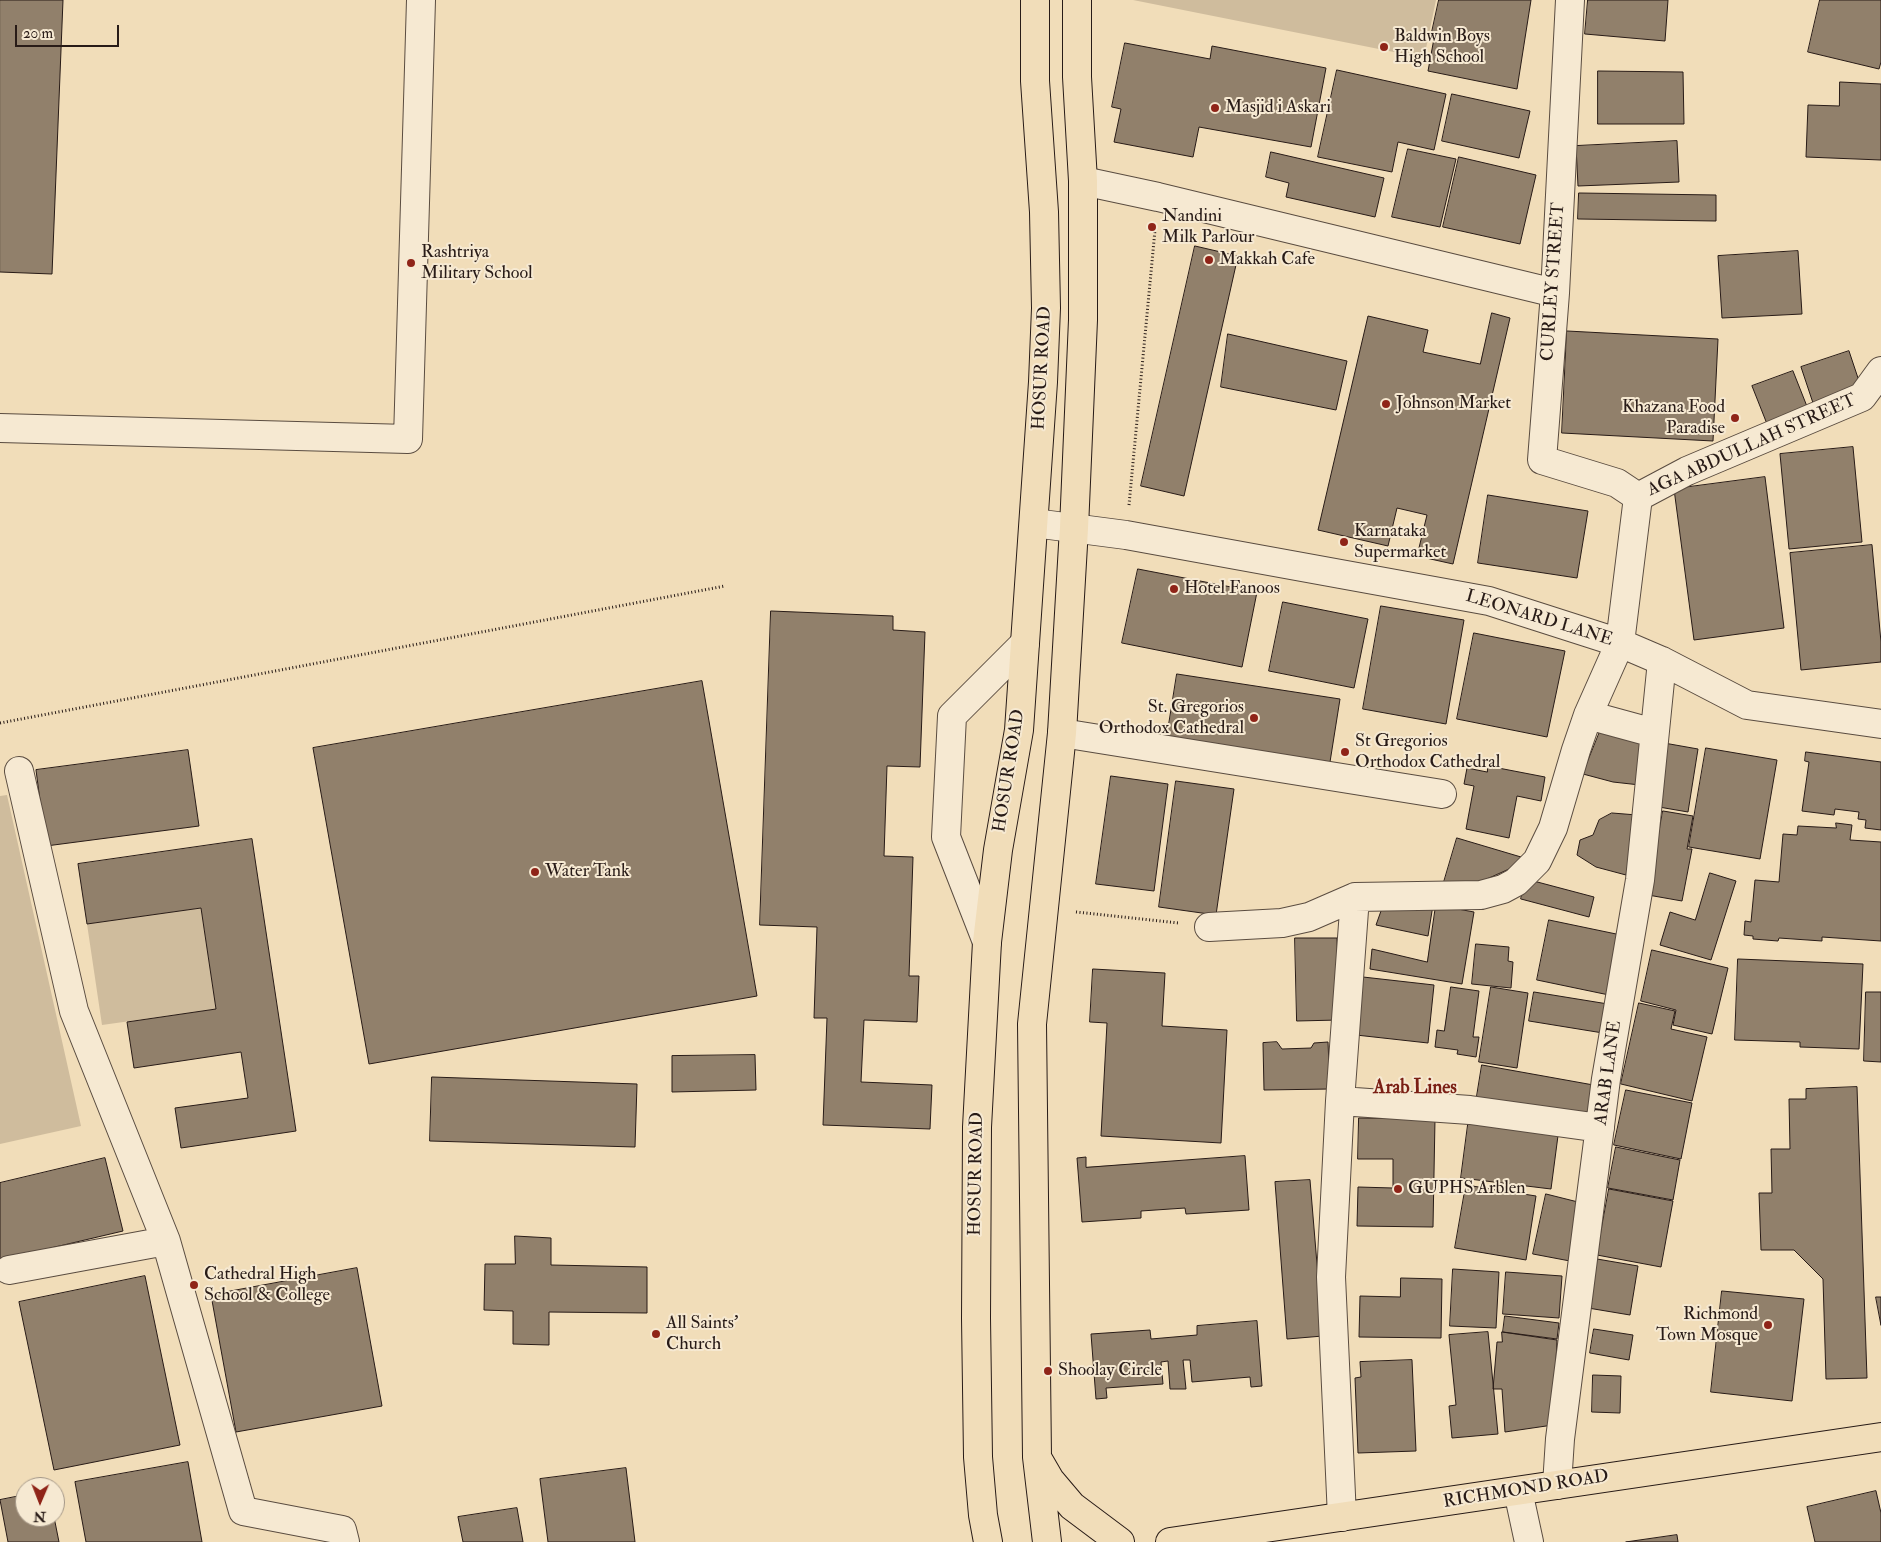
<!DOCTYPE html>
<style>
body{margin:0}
#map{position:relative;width:1881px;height:1542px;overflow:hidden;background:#f1ddb9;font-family:"IM FELL Double Pica",serif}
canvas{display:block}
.north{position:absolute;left:15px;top:1477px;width:50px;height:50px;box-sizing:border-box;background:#f6e9d2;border:1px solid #a49787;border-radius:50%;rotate:181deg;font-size:14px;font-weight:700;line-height:20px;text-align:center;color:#281b17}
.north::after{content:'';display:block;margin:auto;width:18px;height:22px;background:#8f2418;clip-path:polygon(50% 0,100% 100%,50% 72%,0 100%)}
.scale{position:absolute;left:15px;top:25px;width:104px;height:22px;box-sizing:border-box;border:2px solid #281b17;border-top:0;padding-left:6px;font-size:15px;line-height:18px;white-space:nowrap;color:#281b17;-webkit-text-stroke:4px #f6e9d2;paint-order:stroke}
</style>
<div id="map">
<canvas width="1881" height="1542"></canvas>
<div class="north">N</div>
<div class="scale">20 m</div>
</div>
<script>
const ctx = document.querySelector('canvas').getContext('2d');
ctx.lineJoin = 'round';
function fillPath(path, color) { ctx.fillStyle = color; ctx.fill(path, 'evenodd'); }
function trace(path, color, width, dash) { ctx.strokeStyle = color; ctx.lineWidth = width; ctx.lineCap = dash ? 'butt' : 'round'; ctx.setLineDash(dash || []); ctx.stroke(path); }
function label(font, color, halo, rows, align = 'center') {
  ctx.font = font + ' "IM FELL Double Pica",serif'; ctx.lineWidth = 4; ctx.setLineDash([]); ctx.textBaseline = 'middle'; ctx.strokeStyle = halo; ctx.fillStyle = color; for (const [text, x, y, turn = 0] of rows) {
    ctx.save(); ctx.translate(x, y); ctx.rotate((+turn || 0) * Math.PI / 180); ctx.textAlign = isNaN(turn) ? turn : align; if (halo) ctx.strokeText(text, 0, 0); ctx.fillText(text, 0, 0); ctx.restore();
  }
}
const green = new Path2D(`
 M1133,0h303l-12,58z
 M7,795l74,331 -81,18v-348z
 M201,908l15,101 -114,16 -15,-101z`);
const building = new Path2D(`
 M0,0h63l-11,274 -52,-2z
 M1439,0h92l-14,89 -89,-18 7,-38 -3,-1z
 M1588,0h80l-3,41 -80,-7z
 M1820,0h61v62l-2,7 -71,-17z
 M1125,43l85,16 2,-13 114,22 -15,79 -112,-20 -6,30 -79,-15 7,-33 -9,-2z
 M1337,70l109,24 -12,56 -36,-8 -6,30 -74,-15z
 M1598,71l85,1 1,52h-86z
 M1840,82l41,2v76l-75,-3 2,-52 31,1z
 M1452,94l78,17 -11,47 -77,-17z
 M1677,141l2,41 -101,4 -2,-40z
 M1408,149l48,10 -16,68 -48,-10z
 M1271,152l113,26 -9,39 -89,-20 3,-14 -23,-6z
 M1459,157l77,18 -16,69 -77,-17z
 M1579,193l137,2v26l-138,-2z
 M1195,246l43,10 -54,240 -43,-10z
 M1798,251l4,63 -80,4 -4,-62z
 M1492,313l18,5 -57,246 -36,-8 10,-41 -30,-7 -9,38 -70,-16 50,-214 60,14 -5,22 57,12z
 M1567,331l151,8 -5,102 -151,-8z
 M1228,334l119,27 -11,49 -115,-23z
 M1849,351l12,36 -48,16 -12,-36z
 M1793,371l17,43 -41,15 -17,-43z
 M1853,447l9,95 -73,7 -9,-95z
 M1765,477l19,151 -90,12 -20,-151z
 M1488,495l100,16 -11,67 -99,-15z
 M1872,545l9,97v20l-80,8 -11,-117z
 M1138,569l119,23 -15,75 -120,-24z
 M1283,602l85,17 -14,69 -85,-17z
 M1381,606l83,14 -18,104 -83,-15z
 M771,611l122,5v14l32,2 -5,135 -33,-1 -3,90 29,1 -4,119h10l-2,46 -53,-2 -3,62 71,3 -2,44 -107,-4 4,-107h-13l3,-91 -57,-2z
 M1474,633l91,18 -18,86 -90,-18z
 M1177,674l163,25 -10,63 -163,-25z
 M702,681l55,315 -388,68 -56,-316z
 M1601,729l41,10 -2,46 -27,-3 -30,-8z
 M1664,743l34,6 -10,63 -35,-6z
 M1706,748l71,12 -17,99 -71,-12z
 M188,750l11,76 -153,20 -10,-76z
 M1806,752l75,10v68l-16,-2 1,-8 -8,-1 1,-7 -24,-3 -1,6 -32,-4 7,-49 -4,-1z
 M1488,766l57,11 -4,24 -24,-5 -8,42 -43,-9 8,-43 -10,-2 3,-16 20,4z
 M1111,776l57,8 -14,107 -58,-7z
 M1176,781l58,8 -18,126 -57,-8z
 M1663,811l30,5 -6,33h5l-10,52 -34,-6z
 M1612,813l25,2 -11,60 -30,-8 -19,-12 3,-15 13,-5 6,-15z
 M1836,823l16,2 -2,15 31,2v99l-59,-4v4l-43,-3 -1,3 -25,-2v-3l-9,-1 1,-14 6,1 4,-42 24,2 4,-48 14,1 1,-9 38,2z
 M1457,838l64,19 -3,8 -49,22 -25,-5z
 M252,839l44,292 -115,17 -6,-40 73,-10 -7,-46 -107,16 -7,-46 89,-13 -15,-101 -114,16 -9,-60z
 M1710,873l26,8 -25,79 -51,-15 10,-33 25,8z
 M1526,879l68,18 -5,20 -68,-18z
 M1392,901l41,4 -5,31 -52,-11 5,-14z
 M1436,905l38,7 -12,72 -92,-15 2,-20 55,13z
 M1549,920l72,15 -12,60 -72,-15z
 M1295,938h42l2,82 -42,1z
 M1476,944l33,3 -1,14 5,1 -2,26 -39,-4z
 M1652,950l76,18 -16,66 -39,-9 3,-15 -35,-9z
 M1738,959l125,5 -4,85 -59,-2v-5l-65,-2z
 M1093,969l72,4 -3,53 65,4 -6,113 -120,-7 6,-113 -17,-1z
 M1363,977l71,8 -6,58 -72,-8z
 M1451,987l28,4 -6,46h6l-3,20 -19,-3 1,-4 -23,-3 2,-17 7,1z
 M1491,987l37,6 -11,75 -38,-6z
 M1534,992l74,12 -5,29 -74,-12z
 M1866,992h15v70l-17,-1z
 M1639,1003l36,8 -4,18 36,8 -15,64 -71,-17z
 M1277,1042l5,7 29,-1 3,-5 14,-1 2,47 -66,1 -1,-47z
 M755,1055l1,35 -84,2v-36z
 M1482,1065l117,21 -5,33 -118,-17z
 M432,1077l205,7 -2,63 -205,-6z
 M1857,1087l10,291 -41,1 -3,-100 -29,-29h-33l-2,-57h13l-1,-44h19l-1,-50h17v-10z
 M1626,1090l66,13 -11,56 -67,-14z
 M1469,1117l90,11 -8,61 -90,-11z
 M1359,1118l76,1 -2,108 -76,-1 1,-39 35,1v-29h-35z
 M1616,1147l64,13 -7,40 -65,-12z
 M1245,1156l4,54 -63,4 -1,-6 -44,3v7l-59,4 -5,-64 9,-1v10z
 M105,1158l18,73 -123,29v-77z
 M1310,1180l13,156 -36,3 -12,-157z
 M1466,1185l70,11 -10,64 -71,-12z
 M1609,1189l64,12 -12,66 -64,-12z
 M1546,1194l36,9 -12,58 -37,-7z
 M515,1236l36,2v27l96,2v46l-98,-1v33l-36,-1v-33l-29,-1 1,-46h30z
 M1597,1259l41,7 -8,49 -42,-7z
 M357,1268l25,138 -146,26 -25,-137z
 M1453,1269l46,3 -3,56 -46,-2z
 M1506,1272l56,4 -3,42 -56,-4z
 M145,1276l35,169 -126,25 -35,-168z
 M1401,1278l41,1 -1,59 -82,-1 1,-41 40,1z
 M1722,1291l82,8 -12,102 -81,-9z
 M1876,1297h5v28z
 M1505,1316l54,7 -2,16 -54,-7z
 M1257,1321l5,65 -11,1 -1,-10 -58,5 -2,-22h-7l3,29h-16l-2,-28 -7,1 2,22 -57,4 1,10 -11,1 -5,-65 59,-4 1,9 46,-4v-9z
 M1594,1329l39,6 -4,25 -39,-7z
 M1488,1332l10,102 -46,4 -3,-32 7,-1 -7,-70z
 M1502,1332l55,8 -4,85 -48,7 -3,-43h-9l4,-47h5z
 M1412,1360l4,91 -58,2 -3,-75 6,-1 -1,-15z
 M1593,1375l28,1 -1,37 -28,-1z
 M188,1462l14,80h-116l-11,-60z
 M626,1468l9,74h-87l-8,-63z
 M1876,1491l5,22v29h-66l-8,-35z
 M25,1495v22h29l5,25h-51l-8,-42z
 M517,1508l6,34h-60l-5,-25z
 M1677,1535l1,7h-52z`);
const path = new Path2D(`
 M1129,505l26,-275
 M0,723l725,-137
 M1076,912l103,11`);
const minor = new Path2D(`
 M1570,0l-15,293 -13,167 75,23 21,14
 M1083,181l75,16 397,96
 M0,428l408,11 13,-439
 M1638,497l49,-26 175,-74 19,-26
 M1034,523l92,12 363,66 131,42 42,18 85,44 134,19
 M1588,715l66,18
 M1062,733l380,61
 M19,771l55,240 92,230 77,270 99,19 3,12
 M1209,927l73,-4 27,-6 46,-20 126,-2 22,-6 13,-7 21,-21 16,-33 23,-78 12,-35 32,-72 18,-146
 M987,942l-41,-105 6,-121 73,-73
 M1340,1101l130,9 130,18
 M9,1270l157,-29
 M1557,1485l3,-46 46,-360 34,-199 22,-219
 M1518,1491l11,51
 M1342,1517l-11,-240 9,-176 15,-204`);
const major = new Path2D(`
 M1039,1461l11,19 22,26 48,36
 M988,1542l-5,-27 -5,-58 -2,-139 1,-191 10,-185 11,-92 21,-120 24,-348 3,-74 -2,-96 -9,-131v-81
 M1047,1542l-10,-85 -5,-433 30,-291 12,-205 9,-208v-139l-6,-104v-77
 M1170,1542l711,-105`);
const markers = [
 [1384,47,5,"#8f2418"],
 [1215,108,5,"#8f2418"],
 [1152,227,5,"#8f2418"],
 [1209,260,5,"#8f2418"],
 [411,263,5,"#8f2418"],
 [1386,404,5,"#8f2418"],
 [1735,418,5,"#8f2418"],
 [1344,542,5,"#8f2418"],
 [1174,589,5,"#8f2418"],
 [1254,718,5,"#8f2418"],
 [1345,752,5,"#8f2418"],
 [535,872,5,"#8f2418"],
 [1398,1189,5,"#8f2418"],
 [194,1285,5,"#8f2418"],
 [1768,1325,5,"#8f2418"],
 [656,1334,5,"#8f2418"],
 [1048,1371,5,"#8f2418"]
];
const poiNames = [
 ["Baldwin Boys",1394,37],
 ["High School",1394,58],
 ["Masjid i Askari",1225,108],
 ["Nandini",1162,217],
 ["Milk Parlour",1162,238],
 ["Rashtriya",421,253],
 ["Military School",421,274],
 ["Makkah Cafe",1219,260],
 ["Johnson Market",1396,404],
 ["Khazana Food",1725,408,"right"],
 ["Paradise",1725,429,"right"],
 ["Karnataka",1354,532],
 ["Supermarket",1354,553],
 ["Hotel Fanoos",1184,589],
 ["St. Gregorios",1244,708,"right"],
 ["Orthodox Cathedral",1244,729,"right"],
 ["St Gregorios",1355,742],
 ["Orthodox Cathedral",1355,763],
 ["Water Tank",545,872],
 ["GUPHS Arblen",1408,1189],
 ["Cathedral High",204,1275],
 ["School & College",204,1296],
 ["Richmond",1758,1315,"right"],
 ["Town Mosque",1758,1336,"right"],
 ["All Saints'",666,1324],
 ["Church",666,1345],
 ["Shoolay Circle",1058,1371]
];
const streetNames = [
 ["CURLEY STREET",1554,282,-86],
 ["HOSUR ROAD",1043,368,-87],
 ["AGA ABDULLAH STREET",1752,446,-24],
 ["LEONARD LANE",1539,619,17],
 ["HOSUR ROAD",1010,771,-81],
 ["ARAB LANE",1609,1073,-82],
 ["HOSUR ROAD",977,1174,-89],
 ["RICHMOND ROAD",1526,1490,-9]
];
const neighbourhoodNames = [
 ["Arab Lines",1415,1089]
];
fillPath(green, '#cfbc9d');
fillPath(building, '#91806b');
trace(building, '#281b17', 1);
trace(minor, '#5a4c40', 30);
trace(major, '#281b17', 30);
trace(path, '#281b17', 3, [1, 2.5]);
trace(minor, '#f6e9d2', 28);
trace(major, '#f1ddb9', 28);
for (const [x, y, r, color] of markers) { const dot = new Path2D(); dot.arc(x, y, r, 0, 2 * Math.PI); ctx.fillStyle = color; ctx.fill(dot); trace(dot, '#f6e9d2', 2); }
label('18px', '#281b17', '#f6e9d2', poiNames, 'left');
label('18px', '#281b17', '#f6e9d2', streetNames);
label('bold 19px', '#7a1f14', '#f6e9d2', neighbourhoodNames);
</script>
